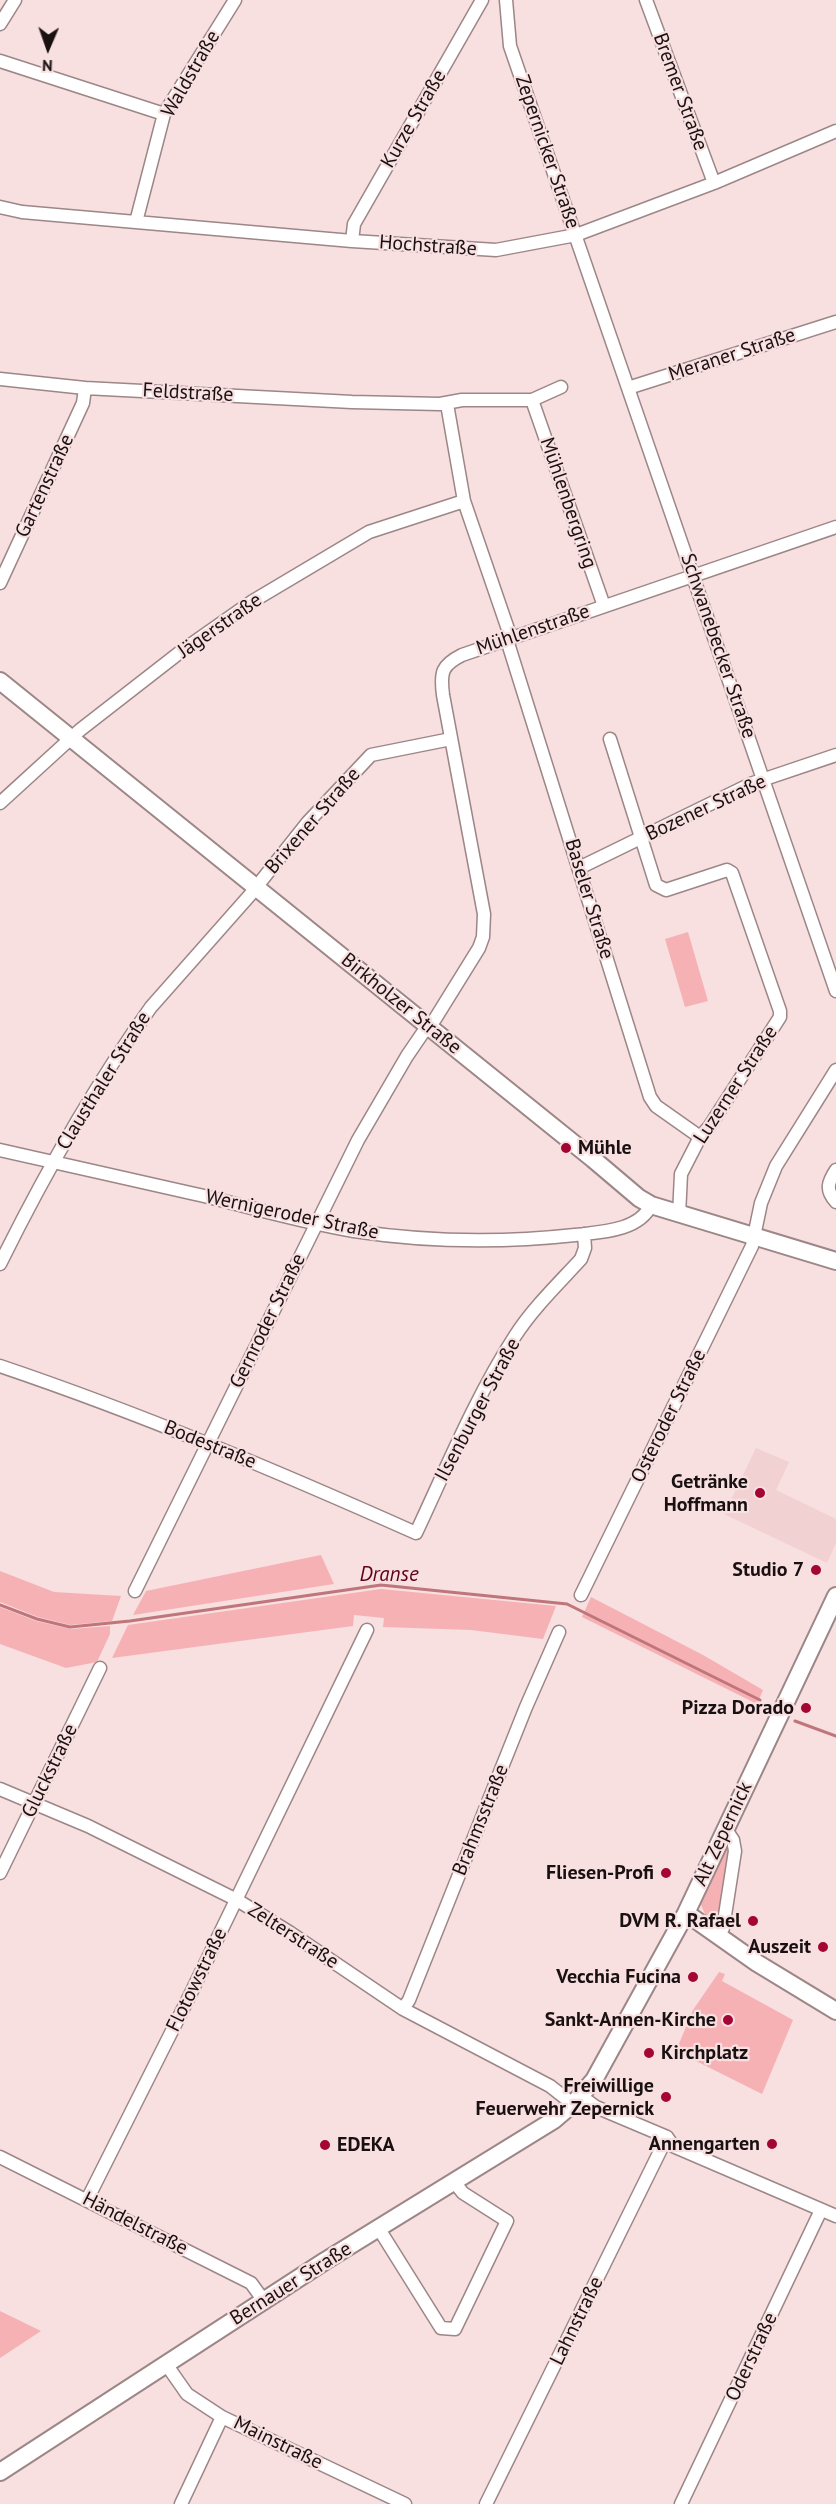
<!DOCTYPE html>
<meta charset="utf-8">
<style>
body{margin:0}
#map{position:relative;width:836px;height:2504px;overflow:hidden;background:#f8dfe0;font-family:"PT Sans",sans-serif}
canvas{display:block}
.north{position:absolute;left:18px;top:18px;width:60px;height:60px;-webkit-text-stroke:4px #f8dfe0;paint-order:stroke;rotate:182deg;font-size:16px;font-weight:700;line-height:24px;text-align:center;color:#191011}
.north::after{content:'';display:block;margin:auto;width:21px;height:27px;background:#191011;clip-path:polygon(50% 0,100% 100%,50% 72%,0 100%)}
</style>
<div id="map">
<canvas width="836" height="2504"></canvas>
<div class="north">N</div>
</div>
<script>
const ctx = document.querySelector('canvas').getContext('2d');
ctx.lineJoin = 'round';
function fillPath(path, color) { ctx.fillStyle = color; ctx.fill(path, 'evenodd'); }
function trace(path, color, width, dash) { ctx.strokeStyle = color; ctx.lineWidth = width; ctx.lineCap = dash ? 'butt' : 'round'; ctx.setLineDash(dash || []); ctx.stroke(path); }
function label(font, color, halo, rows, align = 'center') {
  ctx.font = font + ' "PT Sans",sans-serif'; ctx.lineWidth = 4.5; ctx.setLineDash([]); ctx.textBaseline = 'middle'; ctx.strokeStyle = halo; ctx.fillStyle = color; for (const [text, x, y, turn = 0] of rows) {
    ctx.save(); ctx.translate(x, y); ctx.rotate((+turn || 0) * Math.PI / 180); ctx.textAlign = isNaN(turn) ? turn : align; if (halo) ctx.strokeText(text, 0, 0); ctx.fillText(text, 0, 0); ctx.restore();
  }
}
const built = new Path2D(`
 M756,1448l33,14 -13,28 60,29v24l-9,20 -103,-49z`);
const green = new Path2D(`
 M688,932l20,69 -23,6 -20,-68z
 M321,1555l13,29 -201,31 13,-24z
 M0,1571l54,21 67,4 -9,25 -42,4 -32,-8 -38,-15z
 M381,1589l175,17 -13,33 -72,-9 -88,-3 1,-9 -30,-3 -1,11 -241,32 16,-33z
 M591,1597l112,58 60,35 -6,14 -175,-87z
 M0,1607l36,14 35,8 39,-3v8l-13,28 -31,6 -66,-24z
 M729,1841l-6,48 -7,33 -10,-6 -6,-13z
 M719,1972l6,2 -3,7 71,39 -31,74 -86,-43 17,-41z
 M0,2311l41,20 -41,27z`);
const stream = new Path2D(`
 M0,1605l37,14 33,8 60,-6 251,-36 186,19 193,96
 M795,1721l41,15`);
const street = new Path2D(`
 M506,0l4,46 326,945
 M646,0l68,183
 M0,24l15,-24
 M0,61l164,53
 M0,207l22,5 330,29 144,9 80,-15 138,-52 122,-52
 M136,222l28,-108 71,-114
 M352,241l2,-17 128,-224
 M0,379l85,9 267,14 88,2 22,-4h70l29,-13
 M628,388l208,-66
 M532,400l72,206
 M447,404l17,97 47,137
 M0,583l83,-180 2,-15
 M507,640l143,457 6,9 44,31
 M610,739l46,146 10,5 61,-20 5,3 48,138v6l-71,110 -9,10 -19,37 -2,41
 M0,803l80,-73 99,-77 74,-52 116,-69 95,-31
 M579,868l174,-85 83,-28
 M0,1150c65,15 130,29 195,44 52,12 105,28 159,37 73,11 148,12 221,4 26,-3 64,-4 76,-30
 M836,1170c-8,12 -11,20 0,32
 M0,1264c44,-89 93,-176 151,-257l99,-112 58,-73 63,-67 80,-16
 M0,1366c142,48 279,106 416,167 31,-66 59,-135 99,-197 18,-28 44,-53 66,-77l4,-11 -1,-14
 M135,1591l223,-451 49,-84 15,-22 13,-15 44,-71 4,-11 1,-23 -41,-219c-3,-23 -1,-30 19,-40l374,-128
 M581,1595l171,-349 9,-43 15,-37 60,-96
 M0,1789l88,37 149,74 52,32 114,77 147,77 23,18
 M0,1873l100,-205
 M719,1935l4,-7 12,-77 -2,-11 -8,-12
 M403,2009l6,-9 117,-293 33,-75
 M581,2096l15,11 71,30 6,9 163,70
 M0,2157l251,126 13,18
 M87,2200l102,-203 178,-367
 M379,2229l62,99 14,1 52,-108 -44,-28 -9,-11
 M166,2364l21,30 35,23 183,87
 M181,2504l41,-87
 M486,2504l181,-367
 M681,2504l140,-294`);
const secondary = new Path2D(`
 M0,681l593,478 46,39 12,7 185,56
 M686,1913l71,50 79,48
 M0,2472l325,-211 229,-141 21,-18 19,-22 92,-167 150,-317`);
const markers = [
 [566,1148,6,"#a30534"],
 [760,1493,6,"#a30534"],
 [816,1570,6,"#a30534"],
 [806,1708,6,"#a30534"],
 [666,1873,6,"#a30534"],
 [753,1921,6,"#a30534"],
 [823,1947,6,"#a30534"],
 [693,1977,6,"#a30534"],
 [728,2020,6,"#a30534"],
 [649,2053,6,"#a30534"],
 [666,2097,6,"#a30534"],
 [772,2144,6,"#a30534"],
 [325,2145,6,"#a30534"]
];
const streetNames = [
 ["Waldstraße",191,74,-60],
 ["Bremer Straße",680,92,70],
 ["Kurze Straße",414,119,-60],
 ["Zepernicker Straße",547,152,71],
 ["Hochstraße",428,246,4],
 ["Meraner Straße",732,355,-18],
 ["Feldstraße",188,393,3],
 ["Gartenstraße",45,486,-65],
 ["Mühlenbergring",568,503,71],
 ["Jägerstraße",220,626,-35],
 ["Mühlenstraße",533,630,-19],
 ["Schwanebecker Straße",718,646,71],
 ["Bozener Straße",706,808,-25],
 ["Brixener Straße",313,821,-49],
 ["Baseler Straße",589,899,73],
 ["Birkholzer Straße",401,1004,39],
 ["Clausthaler Straße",104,1081,-58],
 ["Luzerner Straße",736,1085,-57],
 ["Wernigeroder Straße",292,1215,12],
 ["Gernroder Straße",268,1321,-64],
 ["Ilsenburger Straße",478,1410,-62],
 ["Osteroder Straße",669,1416,-64],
 ["Bodestraße",210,1445,22],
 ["Gluckstraße",50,1771,-64],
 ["Brahmsstraße",481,1820,-68],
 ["Alt Zepernick",723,1834,-65],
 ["Zelterstraße",293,1936,33],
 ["Flotowstraße",197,1980,-64],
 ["Händelstraße",135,2224,27],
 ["Bernauer Straße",291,2284,-32],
 ["Lahnstraße",577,2321,-64],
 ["Oderstraße",752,2357,-65],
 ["Mainstraße",278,2443,26]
];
const poiNames = [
 ["Mühle",578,1148,"left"],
 ["Getränke",748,1482],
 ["Hoffmann",748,1505],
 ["Studio 7",804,1570],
 ["Pizza Dorado",794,1708],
 ["Fliesen-Profi",654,1873],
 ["DVM R. Rafael",741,1921],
 ["Auszeit",811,1947],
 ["Vecchia Fucina",681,1977],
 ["Sankt-Annen-Kirche",716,2020],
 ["Kirchplatz",661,2053,"left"],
 ["Freiwillige",654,2086],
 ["Feuerwehr Zepernick",654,2109],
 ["Annengarten",760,2144],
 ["EDEKA",337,2145,"left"]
];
const waterNames = [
 ["Dranse",389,1575]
];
fillPath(built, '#f2d1d2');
fillPath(green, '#f6b1b5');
trace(stream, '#bf767b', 3);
trace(street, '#9d8687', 15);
trace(secondary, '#9d8687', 20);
trace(street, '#fff', 12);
trace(secondary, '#fff', 16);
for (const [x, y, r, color] of markers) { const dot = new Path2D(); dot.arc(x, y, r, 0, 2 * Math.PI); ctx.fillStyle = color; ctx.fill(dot); trace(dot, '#f8dfe0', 2); }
label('20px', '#191011', '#f8dfe0', streetNames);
label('bold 20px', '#191011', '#f8dfe0', poiNames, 'right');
label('italic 21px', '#5e001a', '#f8dfe0', waterNames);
</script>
